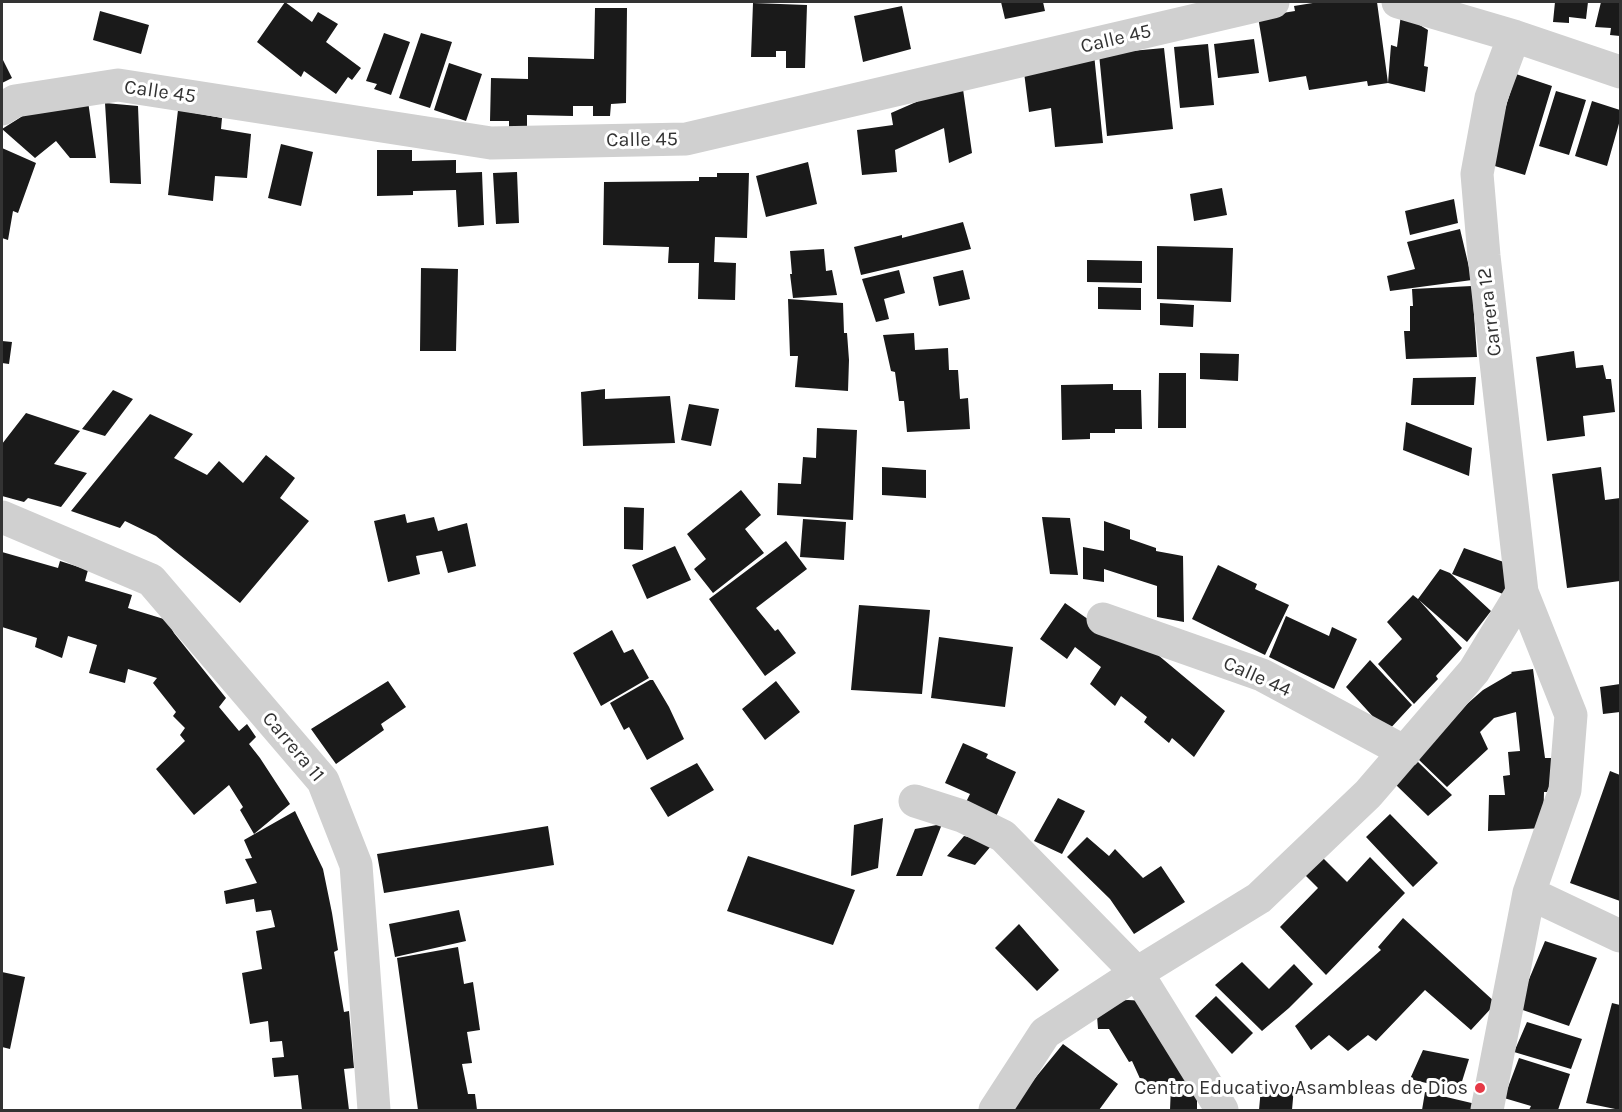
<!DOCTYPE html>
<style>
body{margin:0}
#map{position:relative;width:1622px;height:1112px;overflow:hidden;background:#fff;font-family:Karla,sans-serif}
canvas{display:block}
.frame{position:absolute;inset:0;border:3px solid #333;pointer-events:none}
</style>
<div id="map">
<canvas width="1622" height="1112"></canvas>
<div class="frame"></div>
</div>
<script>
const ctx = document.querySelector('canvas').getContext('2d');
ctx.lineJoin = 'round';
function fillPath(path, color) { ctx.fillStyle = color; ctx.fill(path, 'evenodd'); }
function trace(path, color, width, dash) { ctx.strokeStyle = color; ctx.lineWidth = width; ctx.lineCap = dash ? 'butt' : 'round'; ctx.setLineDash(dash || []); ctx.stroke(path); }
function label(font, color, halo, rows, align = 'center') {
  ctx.font = font + ' Karla,sans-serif'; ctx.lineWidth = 6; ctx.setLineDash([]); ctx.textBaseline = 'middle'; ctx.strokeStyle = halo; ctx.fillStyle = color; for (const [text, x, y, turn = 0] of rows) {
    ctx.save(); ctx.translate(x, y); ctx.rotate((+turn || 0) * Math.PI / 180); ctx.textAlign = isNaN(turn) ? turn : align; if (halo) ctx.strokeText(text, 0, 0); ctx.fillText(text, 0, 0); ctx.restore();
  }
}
const building = new Path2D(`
 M285,2l27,20 6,-10 20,12 -12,18 35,26 -9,12 -4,-3 -12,17 -32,-23 -3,6 -44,-35z
 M1001,2h42l2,9 -40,8z
 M1319,2h58l11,81 3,-38 6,2 4,-33 27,16 -4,36 4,1 -3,25 -37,-9 -20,3 -1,-5 -58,9 -3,-14 -37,6 -11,-65 37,-6 -1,-5z
 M1555,2h33l-2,17 -17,-2v6l-16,-1z
 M1601,2h19v34l-10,-1 1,-7 -16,-1z
 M753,3l54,2 -2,63h-19v-17h-10v6h-25z
 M902,6l9,43 -48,13 -9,-46z
 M595,8h32l-1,95 -15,1 -1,12h-17v-10h-20v10l-46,-1v12h-18v-6h-19l1,-43 37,1v-22l66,2z
 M100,11l49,14 -8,29 -48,-14z
 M384,33l26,9 -19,53 -17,-6 3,-5 -11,-3z
 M421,33l31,9 -22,66 -31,-10z
 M1254,39l5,34 -41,5 -4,-34z
 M1208,44l6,61 -34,3 -6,-61z
 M1164,48l9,81 -66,7 -8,-82z
 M1094,54l9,89 -48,4 -4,-39 -22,4 -6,-48z
 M2,58l10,20 -10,5z
 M449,63l33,11 -16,47 -32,-11z
 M1516,74l36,12 -27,89 -37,-11z
 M962,82l10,71 -23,10 -5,-35 -49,22 2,22 -35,3 -5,-45 36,-5 -2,-12z
 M1556,91l30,9 -17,55 -30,-9z
 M88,101l8,57h-26l-14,-17 -21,17 -33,-29 27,-17z
 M1592,101l28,9v10l-13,46 -32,-10z
 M105,103l33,3 3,78 -31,-1z
 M178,110l44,8 -1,11 30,5 -4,44 -32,-2 -2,25 -45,-6z
 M281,144l32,8 -12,54 -33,-8z
 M2,148l34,15 -18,50 -5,-2 -5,29 -6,-2z
 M377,150h35v11l44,-1v13l26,-1 2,53 -26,2 -2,-37 -43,1v4l-36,1z
 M808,162l9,42 -51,13 -10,-41z
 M517,172l2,51 -23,1 -3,-51z
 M717,173h32l-2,65 -32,-1 -1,25 22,1 -1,37 -37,-1 1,-36h-31l1,-16 -66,-2 1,-63 95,-1v-4h18z
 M1222,188l5,27 -33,6 -4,-27z
 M1454,199l4,24 -48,12 -5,-24z
 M963,222l8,27 -110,26 -7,-28 48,-12v3z
 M1460,229l12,51 -82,11 -3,-15 28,-7 -8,-27z
 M1157,246l76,2 -2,54 -74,-3z
 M824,249l2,22 6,-1 5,25 -44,3 -3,-24h2l-2,-23z
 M1087,260l55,1v22l-55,-1z
 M421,268l37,1 -2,82h-36z
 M899,270l6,23 -21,6 5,20 -13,3 -14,-43z
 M963,270l7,29 -31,7 -6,-29z
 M1472,286l5,71 -71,2 -2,-28h6v-25h3l-1,-17z
 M1098,287l43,1v22l-43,-1z
 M788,299l55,4 1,30h3l2,27 -1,31 -53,-4 3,-31h-8z
 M1160,303l34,2 -1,22 -33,-2z
 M914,333l1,17 33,-2 1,22h9l2,29 8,-1 2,31 -63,3 -3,-31h-5l-4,-29 -4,-1 -8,-36z
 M2,341l10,1 -3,22 -7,-1z
 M1574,351l2,17 27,-3 3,14h5l4,33 -32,4 2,20 -38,5 -11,-84z
 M1200,353l39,1 -1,27 -38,-2z
 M1159,373h27v55h-28z
 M1476,377l-2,28h-63l2,-27z
 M1113,384v6h28l1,39h-27v4h-25v6l-28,1 -1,-55z
 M605,389v10l65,-3 5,47 -92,3 -2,-54z
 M113,390l20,9 -28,37 -23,-7z
 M689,404l30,5 -8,37 -30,-6z
 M26,413l54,18 -26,33 33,9 -26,34 -33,-9 -4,4 -22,-6v-52z
 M150,414l43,20 -19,24 33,17 12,-14 24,22 23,-28 29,23 -15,20 29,23 -69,82 -84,-67 -31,-15 -5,7 -49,-17z
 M1406,422l66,26 -3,28 -66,-26z
 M817,428l40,2 -4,90 -76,-5 1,-32 23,1 2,-27 13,1z
 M882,467l44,3v28l-44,-3z
 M1601,467l4,33 15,-2v83l-53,7 -15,-114z
 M741,490l20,25 -16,14 19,24 -51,40 -19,-24 12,-10 -19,-25z
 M624,507l20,1 -1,42 -19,-1z
 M405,514l2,9 27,-6 4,14 29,-8 9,43 -28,7 -6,-22 -26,5 4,18 -32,8 -14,-61z
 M1042,517l28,1 8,57 -28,-1z
 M803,519l43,3 -2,38 -44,-3z
 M1104,521l26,9v9l26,9v3l27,5 1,66 -27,-5v-31l-53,-17v13l-21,-3v-32l21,4z
 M786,541l21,28 -51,39 19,23 3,-2 18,24 -31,23 -56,-77z
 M675,546l16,34 -44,19 -15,-34z
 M1464,548l51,18 -12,28 -51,-20z
 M2,552l56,16 2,-7 28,9 -3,11 47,14 -4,13 39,12 7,13 52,65 -7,9 20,24 8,-7 9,13 -7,7 11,14 30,46 -36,30 -14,-24 3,-3 -14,-22 -35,30 -38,-46 29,-28 -5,-6 5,-7 -12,-12 3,-4 -23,-29 4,-5 -29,-9 -3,14 -36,-10 8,-28 -29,-9 -6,22 -27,-11 2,-9 -35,-11z
 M1218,565l39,19 -2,5 34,16 -24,50 -73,-36z
 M1440,569l10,4 41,38 -24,31 -48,-42 43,48 -26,28 2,3 -24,25 -36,-40 24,-25 -15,-17 26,-27 5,4z
 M1065,603l27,19 66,33 67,56 -31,46 -22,-19 -3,5 -25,-21 3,-5 -26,-21 -6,10 -25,-22 11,-17 -26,-20 -8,12 -27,-20z
 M859,605l71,5 -8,84 -71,-4z
 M1286,616l43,20 3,-9 25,12 -23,50 -65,-32z
 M612,630l12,23 9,-4 16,29 -48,28 -28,-53z
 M939,637l74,10 -8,60 -74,-9z
 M1370,660l42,45 -25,27 -41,-45z
 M1533,669l12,89h7l-1,34h-7l-1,36 -55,3 1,-36h16l-2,-19 7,-1 -2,-23 12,-1 -4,-39 -22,6 -14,14 8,17 -41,38 -29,-28 49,-55 16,-14 29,-17 -1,-1z
 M650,680h3l16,27 15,32 -37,21 -18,-33 -5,3 -14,-27z
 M388,681l18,26 -25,17 3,6 -48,34 -25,-35z
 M776,681l24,31 -35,28 -23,-31z
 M1620,684v28l-17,2 -3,-27z
 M963,743l25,11 -2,4 30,14 -22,49 -31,-13 7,-14 -25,-11z
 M1416,760l36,35 -24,21 -33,-32z
 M697,763l17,27 -46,27 -18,-29z
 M1610,771l10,4v126l-50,-18z
 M1058,798l27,13 -23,43 -28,-13z
 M295,811l28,58 9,44 6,37 -4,2 10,60 5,-1 5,57 -10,1 5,41h-47l-4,-35 -24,2 -2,-19 12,-1 -2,-16 -12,1 -2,-21 -18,3 -8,-51 20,-4 -6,-38 19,-4 -4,-17 -15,2 -2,-13 -28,5 -2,-13 33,-8 -12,-24 7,-1 -8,-18z
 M1390,814l48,49 -25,24 -47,-50z
 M883,818l-5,50 -27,8 3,-51z
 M942,824l-20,52h-26l19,-47z
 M548,826l6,39 -170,28 -7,-39z
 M964,836l16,4 11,6 -16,19 -28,-9z
 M1087,837l22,19 6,-7 28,29 18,-12 24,36 -51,32 -24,-35 -43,-42z
 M1315,850l32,32 23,-25 35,36 -79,82 -46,-48 38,-39 -20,-20z
 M748,856l107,34 -22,55 -106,-34z
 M459,910l7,31 -71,16 -6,-33z
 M1403,918l93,85 -25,27 -46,-40 -49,51 -8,-6 -20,16 -19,-16 -18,15 -16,-24 86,-76 -3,-3z
 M1019,924l40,46 -22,21 -42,-43z
 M1545,941l52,17 -28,68 -52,-18z
 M458,947l6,37 9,-2 7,48 -13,2 5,31 -10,1 6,30h7l2,16h-59l-21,-152z
 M1242,962l27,27 25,-25 19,20 -24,24 -27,23 -47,-46z
 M2,972l23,5 -15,72 -8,-2z
 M1216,996l37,37 -21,21 -37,-38z
 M1128,1000l18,1 51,84v25h-27l1,-25 -29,-2 -10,-22 -3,1 -20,-33h-11l-2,-27z
 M1612,1003l8,2v105l-34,-7z
 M1527,1022l55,17 -11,30 -57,-17z
 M1063,1044l55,40 -19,26h-90z
 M1423,1050l46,9 -10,32 -49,-12z
 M1519,1058l51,16 -12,36h-29l2,-4 -27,-8z
 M1294,1087l-2,23h-33l2,-22z
 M1425,1092l55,13 -1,5h-57z`);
const minor = new Path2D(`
 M1398,2l116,34 106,36
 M2,109l13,-8 103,-16 373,58 195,-4 587,-137
 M2,517l149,63 172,201 33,84 18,245
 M1103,619l159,56 143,77
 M915,801l47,15 41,20 134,137 85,137
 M1529,893l91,43
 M995,1110l50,-77 92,-60 122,-75 109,-104 106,-123 48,-79
 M1487,1110l42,-217 36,-103 6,-75 -49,-123 -38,-336 -7,-82 14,-76 23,-62`);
const markers = [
 [1480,1088,6,"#e63946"]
];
const streetNames = [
 ["Calle 45",1116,39,-13],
 ["Calle 45",160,92,8],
 ["Calle 45",642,140,-1],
 ["Carrera 12",1490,312,-97],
 ["Calle 44",1257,677,24],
 ["Carrera 11",293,747,50]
];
const poiNames = [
 ["Centro Educativo Asambleas de Dios",1468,1088]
];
fillPath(building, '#1a1a1a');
trace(minor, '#d0d0d0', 33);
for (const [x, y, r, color] of markers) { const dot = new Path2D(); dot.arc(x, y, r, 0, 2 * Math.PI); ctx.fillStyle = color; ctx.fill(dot); trace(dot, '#fff', 2); }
label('20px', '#333', '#fff', streetNames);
label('20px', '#333', '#fff', poiNames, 'right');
</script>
